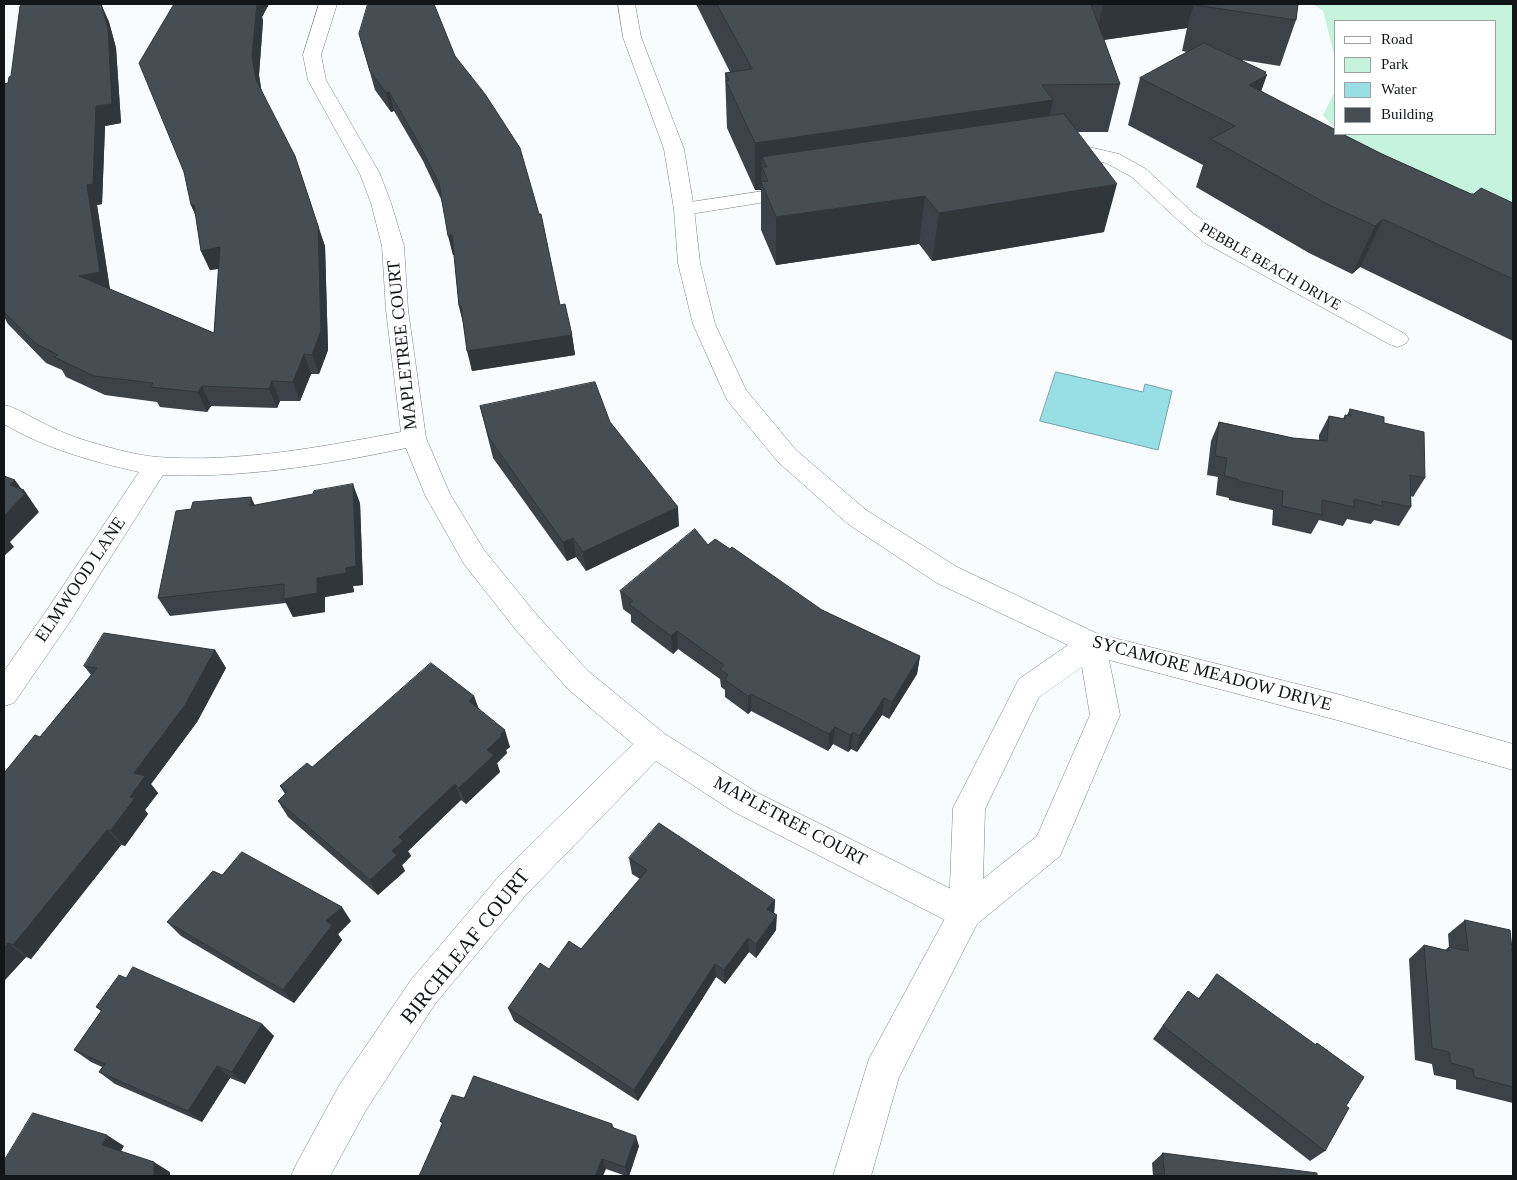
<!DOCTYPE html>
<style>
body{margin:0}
#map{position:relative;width:1517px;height:1180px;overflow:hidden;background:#f8fcff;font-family:"Times New Roman",serif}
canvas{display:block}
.frame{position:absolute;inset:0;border:5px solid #121517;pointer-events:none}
.legend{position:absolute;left:1334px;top:20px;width:162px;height:115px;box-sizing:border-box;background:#fff;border:1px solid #a0a1a2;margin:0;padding:6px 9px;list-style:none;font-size:15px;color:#121517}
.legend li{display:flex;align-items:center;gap:10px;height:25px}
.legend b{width:25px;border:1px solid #a0a1a2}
</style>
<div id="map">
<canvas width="1517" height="1180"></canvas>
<div class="frame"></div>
<ul class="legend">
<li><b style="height:6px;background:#fff"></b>Road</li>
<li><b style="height:14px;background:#c5f3dd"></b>Park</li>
<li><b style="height:14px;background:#98dfe5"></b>Water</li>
<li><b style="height:14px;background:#464d53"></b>Building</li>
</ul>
</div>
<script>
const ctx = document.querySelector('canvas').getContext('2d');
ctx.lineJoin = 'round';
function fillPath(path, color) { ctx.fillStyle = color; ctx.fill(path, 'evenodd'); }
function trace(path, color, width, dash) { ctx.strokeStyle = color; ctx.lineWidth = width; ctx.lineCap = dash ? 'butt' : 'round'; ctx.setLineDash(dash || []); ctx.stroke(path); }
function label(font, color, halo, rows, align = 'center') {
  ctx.font = font + ' "Times New Roman",serif'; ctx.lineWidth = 5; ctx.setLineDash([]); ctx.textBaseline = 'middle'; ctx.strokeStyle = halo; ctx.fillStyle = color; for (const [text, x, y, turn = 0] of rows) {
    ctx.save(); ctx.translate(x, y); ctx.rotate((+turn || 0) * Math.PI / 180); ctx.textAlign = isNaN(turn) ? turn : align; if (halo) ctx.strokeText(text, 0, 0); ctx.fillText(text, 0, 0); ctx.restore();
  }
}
const green = new Path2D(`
 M1313,4h200v211l-145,-47 -29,-34h157v-113h-160v41l-13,-51z
 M1336,89v41l-13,-15z`);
const water = new Path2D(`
 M1056,372l87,20 2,-8 27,7 -14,59 -118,-29z`);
const minor = new Path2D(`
 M319,4h18l-16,51 5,25 54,94 11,29 13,43 4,64 18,128 24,56 34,56 52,64 52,57 77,63 91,58 221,110 5,11 -5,11 -12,5 -12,-5 -219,-112 -78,-51 -132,136 -89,107 -69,106 -36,66h-39l6,-13 43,-79 71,-104 89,-105 133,-131 -65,-55 -52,-59 -52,-66 -39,-69 -19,-47c-81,17 -161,30 -243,27l-94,148 -55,80 -10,3v-35l45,-64 90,-135c-48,-11 -93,-23 -135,-48v-19c13,3 25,11 37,17 17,9 35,16 53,21 20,6 42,12 63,14 81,6 164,-10 244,-25l-15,-122 -4,-64 -11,-43 -11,-29 -52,-94 -5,-25z
 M1058,147h31l30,7 27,15 47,44 28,20 184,101 4,5 -4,5 -8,3 -8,-3 -184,-101 -26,-22 -47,-44 -26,-14 -17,-4 -38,-2 -3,-4 3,-4z
 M797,186l7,2 3,4 -3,4 -120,19 -7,-2 -3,-4 3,-4 7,-2z`);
const tertiary = new Path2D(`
 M618,4h17l6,33 43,112 10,60 6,54 15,61 31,66 50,60 70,60 91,57 141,67 239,60 176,50v26l-176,-50 -228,-60 11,55 -60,141 -83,68 -78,153 -28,99h-38l36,-117 80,-148 4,-103 66,-129 49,-34 -131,-62 -89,-59 -70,-62 -51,-62 -34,-76 -15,-61 -4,-54 -10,-60 -41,-112zM1082,667l8,48 -53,121 -54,43 2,-70 54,-112z`);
const wall = new Path2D(`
 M101,4l8,18 7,26 5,75 -16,3 -3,78 -5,1 13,84 104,44 5,-64 -9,1 -9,-19 -5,-35 -5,-11 -17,-201h95l-7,13 1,4 -4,54 2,15 64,156 3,104 -9,24h-8l-11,27h-20l-3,7 -66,-2 -4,6 -47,-5 -3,-5 -52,-7 -39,-18 -4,-7 -16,-7 -38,-39 -4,-7v-233l4,-1 3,-7z
 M696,4h602l-2,16 -16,46 -38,-6 24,14 -5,18 121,62 89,40 42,9v138l-153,-74 -8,7 -43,-21 -113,-66 7,-22 -75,-40 12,-47 47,-26 -5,-1 5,-23 -83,12 16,44 -12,48h-31l27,100 -172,29 -13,-17 -143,21 -15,-35v-40h-6l-28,-62 -2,-55 5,-1z
 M359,34l96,22 117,279 3,20 -103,16 -9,-48 -4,-17 -5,-51h-1l-12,-56 -18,-38 -29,-50 -3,1 -16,-22z
 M480,406l130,16 69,104 -93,45 -10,-14 -9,4 -74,-103z
 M1350,409l34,14 41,55 -12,19 -2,-1v11l-12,19 -25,-6 -3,4 -24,-5 -4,7 -24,-6 -8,14 -39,-9 1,-15 -44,-10v-2l-13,-3 2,-18 -11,-2 4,-34 8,-19 74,16 26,2v-5l10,-19 14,3 2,-4h2z
 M360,503l3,82 -10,1 1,6 -29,5v15l-32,5 -7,-14 -116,13 -12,-18 97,-93z
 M708,545l114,65 98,46 -3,18 -28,45 -7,-4 -25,37 -6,-3 -3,3 -15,-8 -5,7 -77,-40 -3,3 -23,-17v-7l-4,-3 -1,-8 -42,-30 -5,5 -42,-32v-7l-8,-6 -3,-18z
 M215,650l11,18 -29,54 -46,62 7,9 -13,17 3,4 -23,32 -4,-1 -90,114 -5,-2 -22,24v-208l36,-36 51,-62 -7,-9z
 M474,696l5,13 31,38 -4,3 1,3 -10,10 3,9 -34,32 -5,-4 -53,51 3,5 -9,9 3,6 -27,24 -90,-78 -10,-16 7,-7 -5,-8 32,-19z
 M629,858l146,42 -1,14 2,16 -20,28 -7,-6 -24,32 -9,-7 -78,124 -124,-80 -6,-13 41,-39 32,-20 59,-70 -8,-5z
 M222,875l129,46 -13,13 4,6 -48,63 -113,-67 -14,-14z
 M1465,920l48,39v144l-57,-14v-9l-22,-5 -2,-11 -17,-4 -6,-101 15,-14 21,5 4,-3 -1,-13z
 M1217,974l98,71 2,-2 29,63 -21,45 -15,10 -157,-122 25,-35 10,-13 10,8z
 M126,978l136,46 12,12 -29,48 -15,-6 -28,44 -87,-38 -16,-12 3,-5 -11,-5 -17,-12 27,-39 -5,-4z
 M464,1098l148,26 2,4 25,18 -10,30h-3l-20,-7 -164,-45 -2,-3z
 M1163,1153l154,23h-164l-1,-13z`);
const shadedWall = new Path2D(`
 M101,4l8,18 7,26 5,75 -16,3 -3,78 -5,1 13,86 -31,-15 8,-91 9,-79z
 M255,4h14l-7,13 1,4 -4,54 4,24 -7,-19 -4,-24z
 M1103,4h91l-7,24 -92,13z
 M1266,72l-1,4 2,-1 -17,47 -1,-37z
 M389,92l5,19 -3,1 -5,-19z
 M1053,100l-10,47 -275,34 -1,-14 -5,-10 -1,33h-6v-47z
 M295,156l30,90 3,104 -9,24 -7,-19z
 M1117,184l-13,48 -172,29 7,-48z
 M925,196l-6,48 -143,21v-48z
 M191,205h3l6,20z
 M1383,219l-23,48 -8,7 23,-48z
 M452,235l5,19 -4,1 -5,-19z
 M220,247l8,20 -18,3 -9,-19z
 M459,306h2l3,20z
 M572,335l3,20 -103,16 -5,-20z
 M304,354l7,20 -11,27 -7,-19z
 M272,381l8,20 -3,7 -8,-19z
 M202,386l9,20 -4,6 -9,-20z
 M15,480l8,11 1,-1 15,22 -29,30 4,5 -10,9v-40l6,-31z
 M353,484l7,19 3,82 -10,1 1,6 -29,5v15l-32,5 -9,-18 33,-21 29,-10z
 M251,497l9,19 -10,-10z
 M678,507l1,19 -93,45 -3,-19z
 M573,538l3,19 -9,4 -4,-19z
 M677,631l1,18 -5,5 -2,-18z
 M215,650l11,18 -29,54 -46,62 7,9 -13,17 3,4 -23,32 -15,-15 24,-58z
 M920,656l-3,18 -28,45 3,-17z
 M751,694v17l-3,3v-18z
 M474,696l6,18 -11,-13z
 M884,698l-2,17 -25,37 2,-16z
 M835,727l-2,17 -5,7 1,-17z
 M505,730l5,17 -4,3 1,3 -10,10 3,9 -34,32 -7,-16 28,-38 13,-16z
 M853,732l-2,17 -3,3 2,-17z
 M455,784l6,16 -53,51 3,5 -9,9 3,6 -27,24 -8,-15 22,-29 7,-14z
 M107,830l14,15 -90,114 -18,-14z
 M775,900l-1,14 -7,-5z
 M342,907l9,14 -13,13 4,6 -48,63 -11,-13 43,-69z
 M777,915l-1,15 -20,28v-14z
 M748,938l1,14 -24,32 -1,-14z
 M8,943l18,14 -22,24v-33z
 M715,964l1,13 -78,124 -4,-11z
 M262,1024l12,12 -29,48 -13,-12z
 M217,1066l13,12 -28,44 -14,-11z
 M107,1135l17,11 -5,9 -17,-10z
 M636,1136l3,10 -10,30h-1l-3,-9z
 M602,1159l4,10 -3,7h-8z
 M154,1162l16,10v4h-16z`);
const building = new Path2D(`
 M23,4h78l7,25 4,75 -16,2 -3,78 -6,1 13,87 -21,4 135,57 6,-86 -19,4 -7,-46h-3l-7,-33 -45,-109 35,-59h83l-5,52 4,24 39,76 23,70 3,105 -9,24 -8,-1 -11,28 -21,-1 -3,8 -67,-3 -4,6 -48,-5 3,-4 -59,-7 -40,-19 4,-2 -23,-12 -31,-31v-228l4,-1 1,-6 2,-1 9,-70z
 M368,4h66l21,52 30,38 35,54 19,66h2l19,91 5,-1 7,31 -105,16 -6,-45h-2l-7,-71 -4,1 -9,-53 -21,-41 -29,-50 -3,1 -16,-22 -11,-37z
 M717,4h374l29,80 -78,1 11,15 -298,43 -29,-62 3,-1 -4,-7 27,-4z
 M1196,4h102l-2,16 -101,-15z
 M1204,43l62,29 -2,1 3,2 -18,10 87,45v4h6l40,20 89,40h3l7,-6 32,15v76l-130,-60 -8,7 -46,-21 -118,-66 24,-13 -95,-48z
 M1064,114l53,70 -178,29 -14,-17 -149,21 -15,-35 7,-1 -6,-14h5l-5,-10z
 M595,382l15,40 68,85 -95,45 -10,-14 -10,4 -74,-104 -9,-32z
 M1350,409l34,8v6l40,9 1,46 -15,-3 1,32 -29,-6 1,5 -29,-7v8l-32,-7v15l-40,-9 1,-15 -45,-10v-2l-14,-3 3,-18 -12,-2 4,-34 74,16 34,3 2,-25 16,3v-4l5,1z
 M4,476l11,4 -5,5 14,5 -2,2 4,1 -22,23z
 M353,484l3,82 -10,2v5l-29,5v15l-33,6v-15l-126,14 18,-87 15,-2 2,-7 58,-5 -1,9 63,-12 1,-3z
 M695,529l13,16 7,-6 15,10 2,-2 90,63 98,46 -28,46 -8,-4 -25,38 -6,-4 -3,3 -15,-8 -6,7 -78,-40 -3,2 -23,-16 3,-5 -8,-6 4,-4 -47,-34 -6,5 -42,-32 4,-3 -13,-10z
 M104,633l111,17 -30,55 -51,68 11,3 -15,21 5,1 -25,33 -3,-1 -94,115 -5,-2 -4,5v-175l31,-38 5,2 57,-69 -13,-2z
 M431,663l43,33 -5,5 36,29 -5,4 2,2 -15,14 7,5 -35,33 -4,-4 -56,53 4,4 -11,10 5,4 -27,25 -92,-79 9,-9 -7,-6 27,-23 5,4z
 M659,823l116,77 -8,9 10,6 -21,29 -8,-6 -24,32 -9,-6 -81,126 -126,-82 32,-45 9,6 20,-28 12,8 66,-79 -18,-12z
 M242,852l100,55 -16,14 6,4 -49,65 -116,-68 46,-51 9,4z
 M1465,920l45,10 3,29v128l-39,-10 -1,-8 -22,-6 -2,-11 -17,-4 -8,-103 25,6v-4l19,4z
 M133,967l129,57 -30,48 -15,-6 -29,45 -89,-39 6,-8 -31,-14 28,-40 -6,-3 23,-32 7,3z
 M1217,974l99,71 1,-2 47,34 -18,29 3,2 -24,43 -162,-125 25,-35 11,8z
 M474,1076l138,48 -1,3 25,9 -11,31 -23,-8 -7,17h-176l24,-54 -3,-1 12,-26 12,3z
 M33,1113l74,22 -5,10 52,17v14h-150v-15z
 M1163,1153l154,20v3h-152z`);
const farStreetnames = [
 ["PEBBLE BEACH DRIVE",1270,267,30]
];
const streetNames = [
 ["MAPLETREE COURT",403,345,-96],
 ["ELMWOOD LANE",81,580,-56],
 ["SYCAMORE MEADOW DRIVE",1212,674,15],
 ["MAPLETREE COURT",790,822,28]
];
const nearStreetnames = [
 ["BIRCHLEAF COURT",466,947,-51]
];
fillPath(green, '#c5f3dd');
fillPath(water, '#98dfe5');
trace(water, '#70a2a7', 1);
trace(minor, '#7b8389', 1);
trace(tertiary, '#7b8389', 1);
fillPath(minor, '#fff');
fillPath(tertiary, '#fff');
fillPath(wall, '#3c4247');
fillPath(shadedWall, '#31363a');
fillPath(building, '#464d53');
trace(building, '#31363a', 1);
label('15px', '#121517', '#fff', farStreetnames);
label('18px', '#121517', '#fff', streetNames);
label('21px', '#121517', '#fff', nearStreetnames);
</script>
